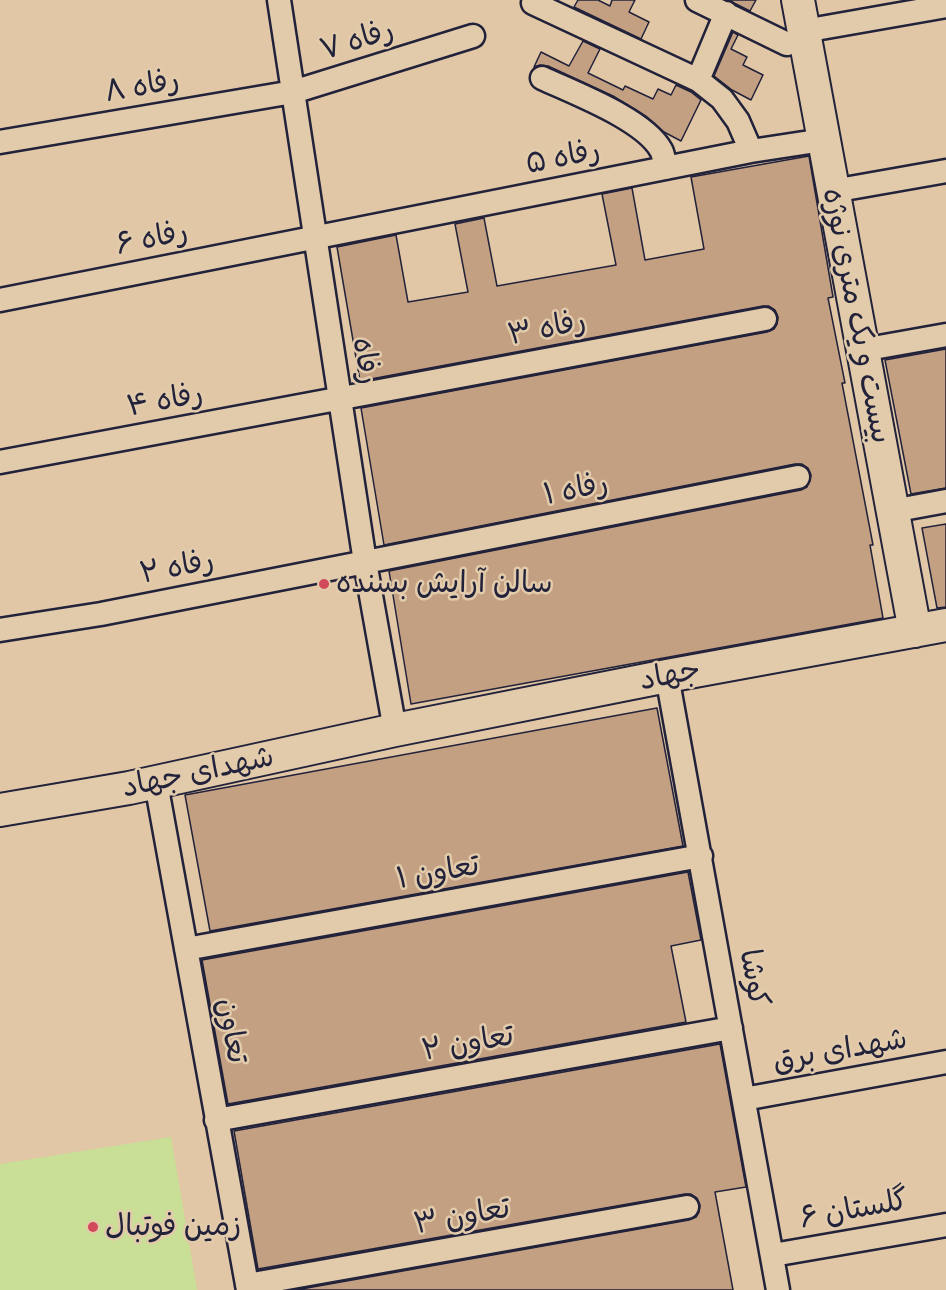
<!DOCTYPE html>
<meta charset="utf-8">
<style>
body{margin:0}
canvas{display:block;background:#e1c7a5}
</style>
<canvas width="946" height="1290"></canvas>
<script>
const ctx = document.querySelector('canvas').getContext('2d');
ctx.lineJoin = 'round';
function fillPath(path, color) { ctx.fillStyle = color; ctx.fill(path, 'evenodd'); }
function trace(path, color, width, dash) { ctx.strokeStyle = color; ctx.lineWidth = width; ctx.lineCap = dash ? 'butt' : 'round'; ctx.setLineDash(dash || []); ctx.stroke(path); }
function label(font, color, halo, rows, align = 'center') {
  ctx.font = font + ' Caveat,"Playpen Sans Arabic",sans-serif'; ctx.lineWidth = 5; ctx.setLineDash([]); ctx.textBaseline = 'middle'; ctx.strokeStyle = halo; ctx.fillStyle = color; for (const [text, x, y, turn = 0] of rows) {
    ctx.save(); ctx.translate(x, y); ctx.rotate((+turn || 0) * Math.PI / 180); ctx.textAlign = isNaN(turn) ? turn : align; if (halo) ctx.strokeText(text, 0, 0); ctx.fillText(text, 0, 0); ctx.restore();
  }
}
const green = new Path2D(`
 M171,1137l26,153h-197v-126z`);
const building = new Path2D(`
 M578,0h20l12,6 2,-6h23l-6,12 20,10 -8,17 -67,-32z
 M728,0h28l-6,11z
 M733,32l5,3 -7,14 16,8 -4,8 20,10 -12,25 -19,-10 -18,-14z
 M583,41l17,8 -12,24 35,17 2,-4 28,13 5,-10 13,6 5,-10 15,7 10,8 -20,41 -17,-9 -17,-15 -34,-21 -65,-30 -8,-1 -6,2 7,-15 28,14z
 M809,156l24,141 -5,1 17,85h-3l31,162h-3l13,73 -472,86 -22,-133 412,-81 6,-3 4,-12 -3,-7 -6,-4h-7l-411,81 -23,-137 406,-76 7,-3 3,-5 1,-7 -3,-7 -6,-4h-6l-403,75 -23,-134 59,-12 12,67 60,-10 -13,-68 29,-6 13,68 119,-21 -14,-71 30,-6 13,72 59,-11 -13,-72z
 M946,349v139l-35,6 -26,-134z
 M946,524v83l-9,1 -15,-80z
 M657,708l26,138 -473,85 -25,-136z
 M688,872l13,68 -30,6 15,76 -458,82 -26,-144z
 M720,1044l26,143 -31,5 18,98h-437l393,-70 7,-3 3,-5 1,-7 -3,-7 -6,-4h-6l-427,75 -24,-138z`);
const street = new Path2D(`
 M279,0l86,562 30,168
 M697,0l90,44
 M533,3l165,77 24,19 16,22 13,30
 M804,31l142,-25
 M542,78c32,15 102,41 119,72 3,5 3,13 5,18
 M698,80l28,-67
 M0,142l293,-50 180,-56
 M833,191l113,-20
 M0,300l751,-149 72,-11
 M862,350l84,-15
 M0,462l765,-143
 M892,511l54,-10
 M0,630l101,-16 697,-137
 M667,676l111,614
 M156,783l92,507
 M186,949l515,-93
 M744,1099l202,-37
 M216,1120l515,-92
 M773,1255l173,-30
 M247,1285l440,-78`);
const secondary = new Path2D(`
 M798,0l117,631
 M0,810l129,-22 266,-58 272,-54 279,-51`);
const markers = [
 [324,584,6,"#d1495b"],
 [93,1227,6,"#d1495b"]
];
const streetNames = [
 ["رفاه ۷",357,41,-17],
 ["رفاه ۸",142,87,-10],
 ["رفاه ۵",563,158,-11],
 ["رفاه ۶",152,239,-11],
 ["بیست و یک متری نوژه",856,316,79],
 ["رفاه ۳",547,329,-11],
 ["رفاه",365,361,81],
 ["رفاه ۴",165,401,-10],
 ["رفاه ۱",576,490,-11],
 ["رفاه ۲",177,568,-11],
 ["جهاد",670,676,-11],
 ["شهدای جهاد",198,773,-12],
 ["تعاون ۱",438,873,-10],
 ["کوشا",753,978,80],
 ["تعاون",231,1031,80],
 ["تعاون ۲",468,1044,-10],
 ["شهدای برق",840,1051,-10],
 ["گلستان ۶",854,1210,-10],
 ["تعاون ۳",462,1217,-10]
];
const poiNames = [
 ["سالن آرایش بسنده",336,584],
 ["زمین فوتبال",105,1227]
];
fillPath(green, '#c8df95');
fillPath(building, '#c4a083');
trace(building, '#22223b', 1.5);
trace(street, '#22223b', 27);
trace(secondary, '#22223b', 36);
trace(street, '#e2cbab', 22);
trace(secondary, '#e2cbab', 32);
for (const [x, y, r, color] of markers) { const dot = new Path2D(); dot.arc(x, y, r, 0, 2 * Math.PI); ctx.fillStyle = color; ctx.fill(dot); trace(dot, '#e2cbab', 2); }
label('30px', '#22223b', '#e2cbab', streetNames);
label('30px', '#22223b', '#e2cbab', poiNames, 'left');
</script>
